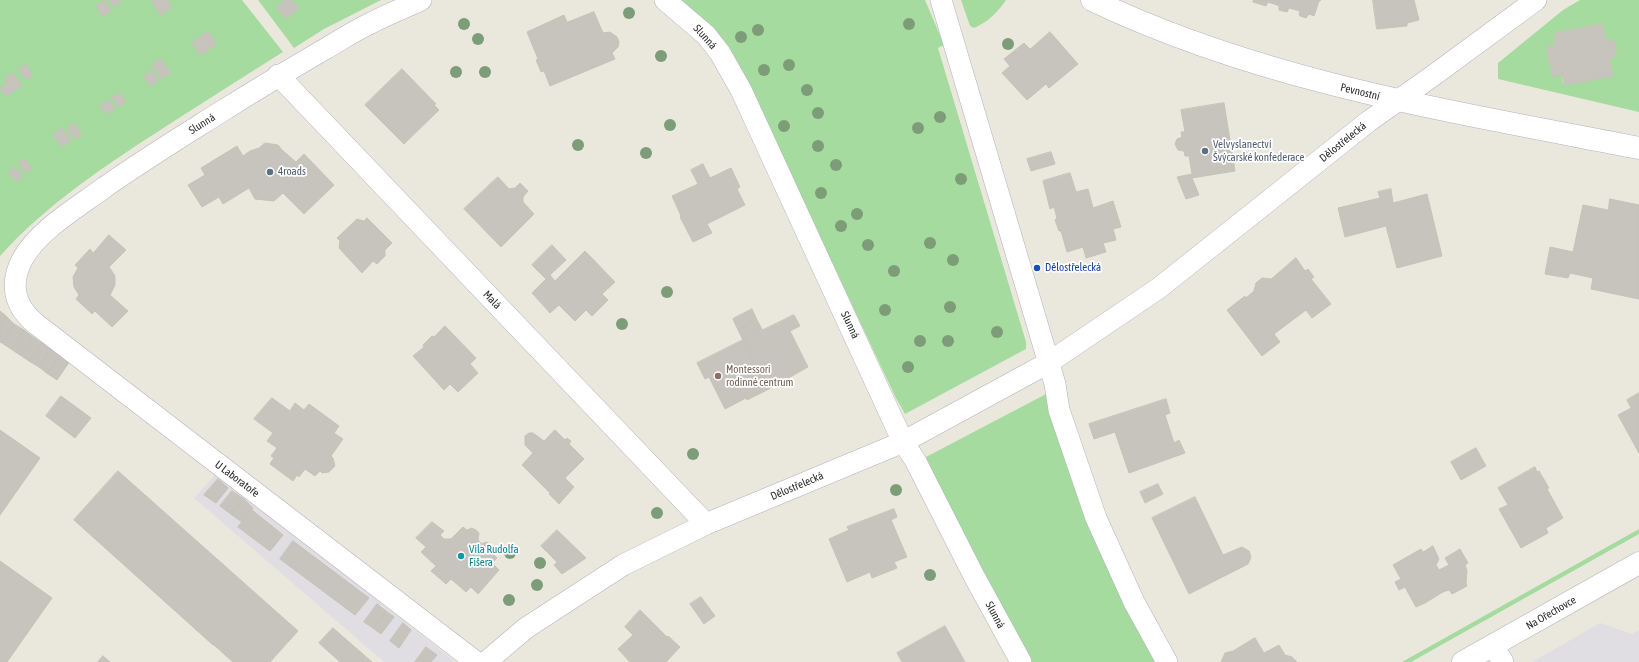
<!DOCTYPE html>
<meta charset="utf-8">
<style>
body{margin:0}
canvas{display:block;background:#eae8dd}
</style>
<canvas width="1639" height="662"></canvas>
<script>
const ctx = document.querySelector('canvas').getContext('2d');
ctx.lineJoin = 'round';
function fillPath(path, color) { ctx.fillStyle = color; ctx.fill(path, 'evenodd'); }
function trace(path, color, width, dash) { ctx.strokeStyle = color; ctx.lineWidth = width; ctx.lineCap = dash ? 'butt' : 'round'; ctx.setLineDash(dash || []); ctx.stroke(path); }
function label(font, color, halo, rows, align = 'center') {
  ctx.font = font + ' "Asap Condensed",sans-serif'; ctx.lineWidth = 3.5; ctx.setLineDash([]); ctx.textBaseline = 'middle'; ctx.strokeStyle = halo; ctx.fillStyle = color; for (const [text, x, y, turn = 0] of rows) {
    ctx.save(); ctx.translate(x, y); ctx.rotate((+turn || 0) * Math.PI / 180); ctx.textAlign = isNaN(turn) ? turn : align; if (halo) ctx.strokeText(text, 0, 0); ctx.fillText(text, 0, 0); ctx.restore();
  }
}
const industrial = new Path2D(`
 M217,473l237,188 -2,1h-68l-190,-164z
 M1600,623l32,11 7,-4v32h-107z`);
const green = new Path2D(`
 M0,0h242l41,52c-40,25 -79,50 -118,75 -59,38 -118,77 -165,129z
 M258,0h123l-57,29 -30,19z
 M680,0h245l19,45 -6,3 88,294v7l-121,65 -9,-16 -115,-243z
 M961,0h45c-8,12 -18,22 -32,28l-4,-2z
 M1580,0h59v112l-141,-33v-16l65,-53zM1602,24l4,17 6,-1 4,9v7l-7,2 4,17 -46,10 -4,-2 -1,-9 -9,2 -7,-28 9,-3 -1,-8 2,-4z
 M1048,393l112,269h-132l-84,-164 -18,-41z
 M1639,529v5l-228,128h-9z`);
const building = new Path2D(`
 M104,0l7,11 -9,5 -6,-10z
 M109,0h11l1,1 -7,6z
 M155,0h12l5,7 -11,8 -9,-13z
 M285,0h7l7,8 -13,11 -10,-12z
 M1254,0h25l-2,5 -9,-3 -2,4 -13,-4z
 M1279,0h42l-2,1 -5,15 -5,-2 -3,4 -6,-2 -1,-2 1,-3 -11,-3 -2,4 -8,-2v-4l-2,-1z
 M1373,0h41l5,20 -12,3v3l-30,3z
 M594,12l9,21 7,-1 7,5 2,5 -1,5 -6,6 3,6 -65,27 -6,-15 -3,1 -5,-12 2,-1 -11,-27 37,-17 3,7z
 M1602,24l4,17 7,-2 3,7v10l-7,2 4,18 -46,9 -3,-2 -2,-9 -9,3 -7,-30 9,-2 -1,-8 2,-4z
 M208,31l9,13 -17,11 -8,-12z
 M1050,32l28,32 -29,24 -3,-4 -19,16 -25,-27 8,-7 -6,-7 20,-16 6,6z
 M161,59l10,14 -9,6 -10,-15z
 M25,64l8,10 -6,6 -9,-10z
 M402,69l34,35 -2,1 5,5 -35,34 -39,-39z
 M152,70l7,10 -9,6 -6,-10z
 M13,73l9,12 -16,12 -6,-9 7,-5 -3,-4z
 M120,93l6,9 -8,5 -6,-9z
 M109,100l6,9 -5,4 -5,-1 -5,-6z
 M1224,103l11,68 -43,7 7,17 -13,4 -9,-22 15,-3 -3,-18h-4l-1,-5 -6,-1 -3,-6 2,-5 5,-2 -1,-5h4l-4,-22z
 M74,123l8,11 -7,5 -8,-10z
 M62,128l9,12 -9,7 -9,-12z
 M265,143l13,2 4,5 14,12 8,-8 30,31 -30,29 -21,-21 -9,8 -19,-2 -6,-11 -26,16 -4,-7 -17,10 -14,-22 17,-10 -4,-7 36,-22 6,10 7,-5 9,-3z
 M1051,152l4,12 -24,7 -4,-12z
 M24,159l8,9 -6,5 -8,-9z
 M703,164l7,14 21,-10 9,19 -3,2 8,16 -38,19 5,9 -19,9 -13,-25 1,-1 -9,-20 26,-12 -7,-14z
 M14,167l9,9 -6,6 -9,-9z
 M1070,173l6,19 12,-3 5,19 20,-7 8,26 -8,2 3,11 -13,3 3,9 -20,6 -3,-11 -16,5 -6,-21h-2l-4,-11 2,-2 -3,-11 -4,2 -7,-28z
 M498,177l11,12 6,-1 5,-5 8,8 -5,6v5l11,12 -33,33 -37,-38z
 M1391,189l2,14 34,-9 15,62 -45,12 -11,-42 -41,11 -7,-29 42,-10 -2,-6z
 M1610,199l29,6v94l-48,-10 2,-11 -23,-5 -2,5 -23,-4 5,-27 23,5 10,-47 25,5z
 M367,218l25,25 -7,7v6l-8,8 -4,-3 -11,12 -23,-25 1,-7 -3,-3 20,-19 7,2z
 M109,235l17,15 -17,17 6,9v9l-5,10 18,16 -16,16 -17,-16 -3,3 -16,-15 3,-4 -5,-8 -1,-10 5,-9 -3,-3 15,-16 3,4z
 M552,245l14,15 -16,15 5,6 30,-30 30,31 -13,12 6,6 -16,16 -6,-6 -11,11 -16,-16 -9,8 -18,-20 14,-14 -14,-14z
 M1296,258l9,13 3,-2 6,8 -3,2 20,25 -19,14 -6,-8 -32,24 6,8 -18,14 -35,-46 18,-14 1,2 8,-7 2,-8 6,-5 9,1z
 M752,309l5,11 -19,10 -5,-11z
 M0,311l6,5 -6,7z
 M794,315l6,11 -10,5 18,36 -41,23 -24,-50z
 M6,316l8,8 -12,19 -2,-1v-19z
 M757,320l6,11 -20,9 -5,-10z
 M14,324l10,6 -13,19 -9,-6z
 M445,326l31,32 -6,6 8,9 -20,19 -8,-8 -6,6 -31,-34 11,-9 -1,-2 9,-9 2,1z
 M24,330l9,7 -13,18 -9,-6z
 M33,337l9,6 -13,18 -9,-6z
 M743,340l24,50 -20,10 -1,-2 -21,11 -16,-32 -4,2 -8,-16z
 M42,343l9,6 -12,18 -10,-6z
 M51,349l9,6 -12,19 -9,-7z
 M60,355l10,6 -13,19 -9,-6z
 M1639,393v60l-21,-38 13,-7 -4,-8z
 M61,396l30,22 -16,20 -29,-22z
 M272,398l18,13 5,-8 9,7 5,-6 30,22 -5,7 9,6 -12,17 2,2 2,8 -6,6 -7,1 -2,-2 -5,5 -10,-7 -6,8 -2,-2 -4,6 -23,-17 4,-6 -3,-2 6,-8 -10,-7 6,-8 -19,-14z
 M1166,399l4,14 -5,2 9,28 5,-3 6,13 -56,20 -14,-41 -21,7 -5,-15z
 M0,430l40,28 -40,57z
 M555,430l10,10 2,-2 4,3 -2,3 15,15 -19,19 9,9 -15,17 -10,-10 1,-1 -28,-28 11,-12 -8,-8v-9l4,-3h4l11,8z
 M1476,448l10,18 -25,14 -10,-18z
 M1535,467l2,5 2,-1 10,17 -2,1 16,29 -17,10 2,5 -27,15 -22,-39 9,-4 -10,-17z
 M118,471l180,160 -28,31h-37l-19,-17h-1l-139,-125z
 M218,479l10,9 -12,15 -12,-8z
 M1158,484l5,10 -18,9 -5,-11z
 M232,491l12,8 -12,16 -12,-9z
 M1195,497l28,58 19,-8 7,4 2,6 -3,7 -59,30 -37,-76z
 M244,499l9,9 -11,14 -10,-7z
 M894,509l3,8 -6,3 16,37 -13,5 3,6 -25,10 -2,-6 -23,10 -18,-43 20,-9 -2,-3z
 M252,510l31,25 -13,16 -32,-24z
 M432,522l12,9 -4,4 4,4h7l12,-12 4,3 5,-2 4,2 3,3 -1,7 4,4 4,-2 6,3 3,4 -2,5 4,4 -5,5 7,7 -21,24 -7,-7 -5,5 -15,-13 -5,5 -15,-13 5,-5 -15,-14 5,-5 -10,-9z
 M557,530l29,28 -24,16 -8,-9 3,-3 -16,-16z
 M293,541l76,57 -14,17 -75,-56z
 M1433,546l6,13 -3,6 3,5 10,-5 -4,-7 15,-9 8,14 -3,2 2,6 -1,12 1,3 -15,8 -3,-4 -6,2 -18,11 -9,4 -11,-20 -6,3 -4,-8 6,-3 -8,-14 28,-16 2,3z
 M0,561l52,37 -45,64h-7z
 M701,597l14,19 -11,8 -14,-20z
 M377,604l9,7 -13,17 -9,-6z
 M640,610l27,27 1,-1 12,11 -14,15h-36l-12,-13 15,-14 -8,-8z
 M386,611l8,6 -13,17 -8,-6z
 M403,623l8,7 -12,18 -9,-7z
 M945,626l20,36h-63l-5,-9z
 M333,628l39,34h-32l-21,-19z
 M1255,638l9,15 15,-8 6,10 7,2 5,5h-76l4,-9 8,-2z
 M426,647l11,8 -6,7h-16z
 M103,656l7,6h-12z`);
const street = new Path2D(`
 M421,0c-17,8 -35,15 -52,24 -15,7 -30,17 -44,25 -36,21 -71,42 -106,64 -38,24 -77,48 -114,74 -27,20 -67,43 -83,73 -13,25 -7,47 14,64l440,338
 M665,0l41,35 14,18 21,37 162,352 12,18 59,116 47,86
 M941,0l114,384 4,26 37,108 38,84 33,60
 M278,75l428,449
 M1493,646l10,16
 M486,662l40,-34 97,-63 83,-41 197,-82 145,-79 111,-75 210,-167 65,-46 102,-75`);
const secondary = new Path2D(`
 M1092,0c172,82 362,112 547,148
 M1463,662l176,-99`);
const trees = [
 [629,13],
 [464,24],
 [909,24],
 [758,30],
 [741,37],
 [478,39],
 [1008,44],
 [661,56],
 [789,65],
 [764,70],
 [456,72],
 [485,72],
 [807,90],
 [818,113],
 [940,117],
 [670,125],
 [784,126],
 [918,128],
 [578,145],
 [818,146],
 [646,153],
 [836,165],
 [961,179],
 [821,193],
 [857,214],
 [841,226],
 [930,243],
 [868,245],
 [953,260],
 [894,271],
 [667,292],
 [950,307],
 [885,310],
 [622,324],
 [997,332],
 [920,341],
 [948,341],
 [908,367],
 [693,454],
 [896,490],
 [657,513],
 [510,553],
 [540,563],
 [930,575],
 [537,585],
 [509,600]
];
const markers = [
 [1205,151,4,"#5c6f8a"],
 [270,172,4,"#5c6f8a"],
 [1037,268,4,"#1a4fb4"],
 [718,376,4,"#8d6e63"],
 [461,556,4,"#0f9aa8"]
];
const streetNames = [
 ["Slunná",705,37,48],
 ["Pevnostní",1360,92,14],
 ["Slunná",202,124,-32],
 ["Dělostřelecká",1343,142,-39],
 ["Malá",492,300,46],
 ["Slunná",850,325,65],
 ["U Laboratoře",237,479,37],
 ["Dělostřelecká",797,486,-23],
 ["Na Ořechovce",1551,613,-30],
 ["Slunná",995,615,62]
];
const serviceNames = [
 ["Velvyslanectví",1213,145],
 ["Švýcarské konfederace",1213,158],
 ["4roads",278,172]
];
const transitNames = [
 ["Dělostřelecká",1045,268]
];
const educationNames = [
 ["Montessori",726,370],
 ["rodinné centrum",726,383]
];
const cultureNames = [
 ["Vila Rudolfa",469,550],
 ["Fišera",469,563]
];
fillPath(industrial, '#e0dde3');
fillPath(green, '#a6db9f');
fillPath(building, '#c6c4bd');
trace(building, '#c5c3b7', 1);
trace(street, '#b1b1bc', 22);
trace(secondary, '#b1b1bc', 23);
trace(street, '#fff', 21);
trace(secondary, '#fff', 22);
ctx.fillStyle = '#7c9d77';
for (const [x, y] of trees) { ctx.beginPath(); ctx.arc(x, y, 6, 0, 2 * Math.PI); ctx.fill(); }
for (const [x, y, r, color] of markers) { const dot = new Path2D(); dot.arc(x, y, r, 0, 2 * Math.PI); ctx.fillStyle = color; ctx.fill(dot); trace(dot, '#fff', 1.5); }
label('11px', '#2a2a2a', '#fff', streetNames);
label('11px', '#4e5e75', '#fff', serviceNames, 'left');
label('11px', '#164399', '#fff', transitNames, 'left');
label('11px', '#785e54', '#fff', educationNames, 'left');
label('11px', '#0d838f', '#fff', cultureNames, 'left');
</script>
